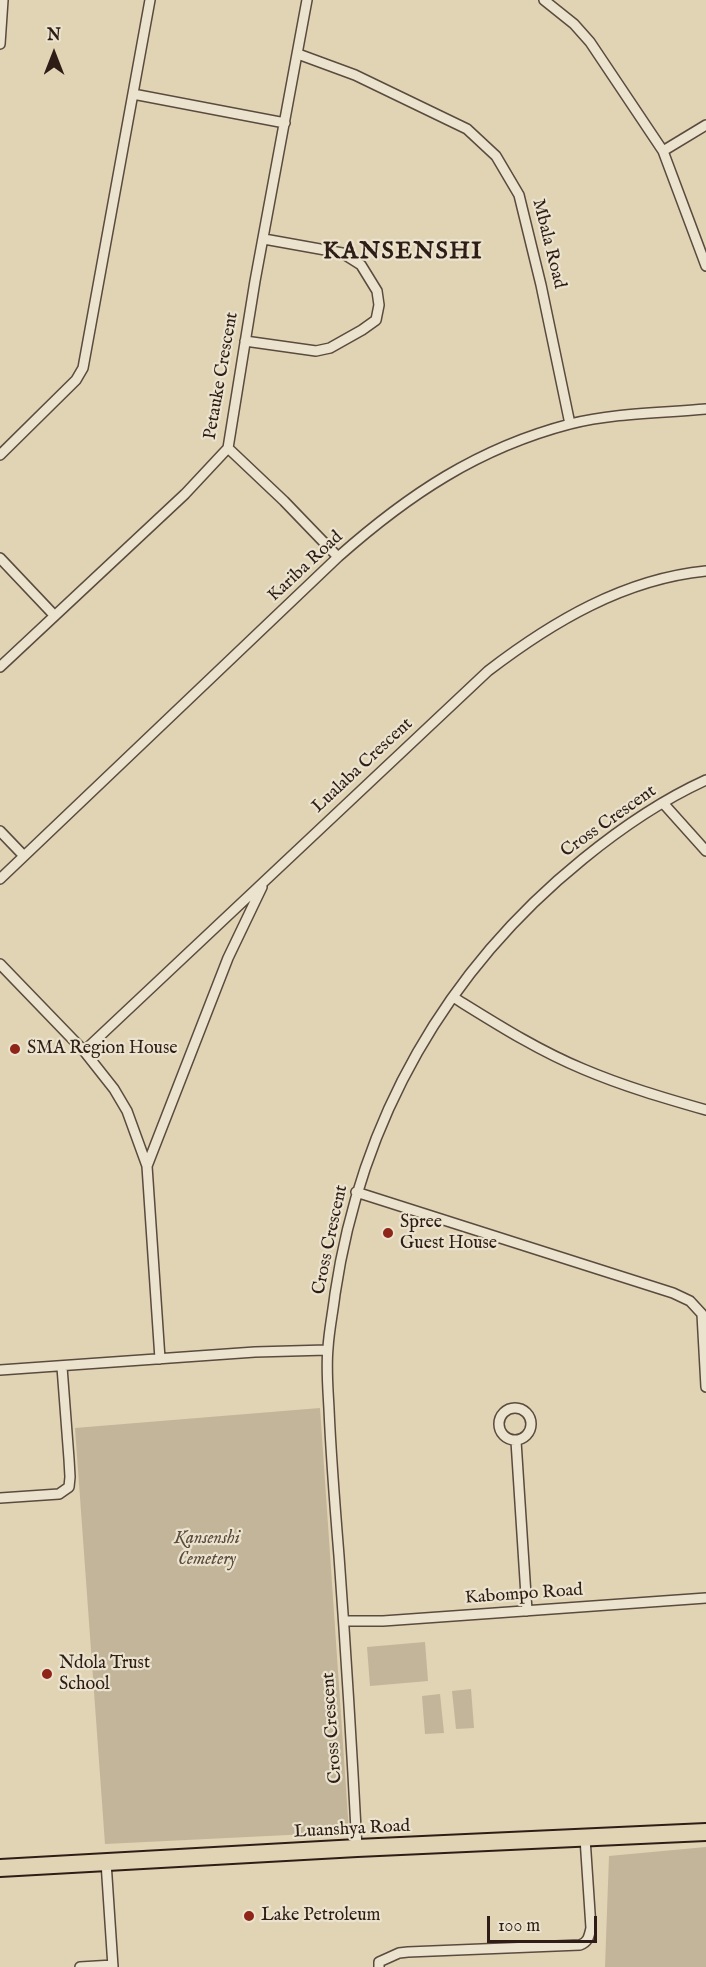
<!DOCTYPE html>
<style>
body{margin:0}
#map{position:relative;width:706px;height:1967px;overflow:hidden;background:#e0d4b4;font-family:"IM FELL English",serif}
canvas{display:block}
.north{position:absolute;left:24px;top:24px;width:60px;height:60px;-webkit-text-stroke:4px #ebe3ce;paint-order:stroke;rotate:0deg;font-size:16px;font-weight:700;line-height:24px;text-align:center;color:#2e1d16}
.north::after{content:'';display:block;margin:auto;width:21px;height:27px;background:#2e1d16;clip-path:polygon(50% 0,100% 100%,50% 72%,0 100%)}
.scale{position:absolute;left:487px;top:1916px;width:110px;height:27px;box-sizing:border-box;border:3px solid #2e1d16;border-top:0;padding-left:8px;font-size:18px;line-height:21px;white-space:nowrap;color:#2e1d16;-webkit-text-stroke:4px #ebe3ce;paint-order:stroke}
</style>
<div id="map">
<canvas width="706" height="1967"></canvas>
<div class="north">N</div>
<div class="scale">100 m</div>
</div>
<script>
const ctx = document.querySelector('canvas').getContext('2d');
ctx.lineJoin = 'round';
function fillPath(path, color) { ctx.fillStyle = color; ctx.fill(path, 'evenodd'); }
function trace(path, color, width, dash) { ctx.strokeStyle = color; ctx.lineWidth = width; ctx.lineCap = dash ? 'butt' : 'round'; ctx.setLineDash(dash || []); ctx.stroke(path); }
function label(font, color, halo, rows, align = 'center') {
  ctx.font = font + ' "IM FELL English",serif'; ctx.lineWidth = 4.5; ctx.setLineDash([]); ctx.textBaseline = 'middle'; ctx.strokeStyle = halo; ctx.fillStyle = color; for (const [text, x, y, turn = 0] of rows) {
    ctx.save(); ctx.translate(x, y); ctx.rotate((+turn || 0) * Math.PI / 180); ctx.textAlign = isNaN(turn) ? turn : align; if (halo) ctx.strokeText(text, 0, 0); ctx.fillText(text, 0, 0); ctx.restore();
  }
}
const green = new Path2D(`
 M320,1408l29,424 -244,12 -30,-416z
 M425,1642l3,39 -58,5 -3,-39z
 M471,1689l3,39 -18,1 -4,-38z
 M440,1694l4,39 -19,1 -3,-38z
 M706,1847v120h-101l4,-111z`);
const street = new Path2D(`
 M544,0l30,24 16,18 73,109 43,115
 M0,44l3,-44
 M298,54l57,21 112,54 29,27 23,39 22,90 29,139
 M133,94l152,29
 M663,151l43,-26
 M245,341l71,10 14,-3 32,-18 14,-10 3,-15 -2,-14 -16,-26 -19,-12 -78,-14
 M228,448l56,53 54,56
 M0,455l76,-75 7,-12 67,-368
 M0,558l54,57
 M0,667l185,-173 43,-46 27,-167 52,-281
 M663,803l43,48
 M0,831l24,25
 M0,879l338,-322c70,-62 140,-109 232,-133 43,-11 91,-11 136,-15
 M0,964l84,87 30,38 13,22 20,55 13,193
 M453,997c42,26 84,53 130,72 40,17 81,29 123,41
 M84,1051l404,-380c64,-49 136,-92 218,-100
 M147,1166l81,-208 34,-71
 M356,1192l317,101 17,8 12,13 4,73
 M0,1370l255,-18 72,-2
 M499 1424a16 16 0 1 1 32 0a16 16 0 1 1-32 0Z
 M516,1441l11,170
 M0,1498l59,-4 10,-7 1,-10 -1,-18 -7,-92
 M344,1621h39l323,-23
 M357,1848c-5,-97 -11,-195 -18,-292 -4,-49 -8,-98 -10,-147 -1,-20 -3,-41 -1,-61 1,-18 5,-36 7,-54 26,-175 111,-324 248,-435 38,-31 79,-59 123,-79
 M106,1862l7,105
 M80,1967l33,-2
 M379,1967v-5l20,-9 9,-1 172,-7c8,-3 9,-8 11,-17l-6,-90`);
const highway = new Path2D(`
 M0,1868l357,-20 349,-16`);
const markers = [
 [15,1049,6,"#8f2418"],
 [388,1233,6,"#8f2418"],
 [47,1674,6,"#8f2418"],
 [249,1916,6,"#8f2418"]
];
const streetNames = [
 ["Mbala Road",548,244,76],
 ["Petauke Crescent",222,376,-80],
 ["Kariba Road",306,567,-43],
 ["Lualaba Crescent",363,766,-43],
 ["Cross Crescent",609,822,-35],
 ["Cross Crescent",331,1240,-78],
 ["Kabompo Road",524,1595,-4],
 ["Cross Crescent",333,1728,-94],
 ["Luanshya Road",352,1830,-3]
];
const poiNames = [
 ["SMA Region House",27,1049],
 ["Spree",400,1223],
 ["Guest House",400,1244],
 ["Ndola Trust",59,1664],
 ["School",59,1685],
 ["Lake Petroleum",261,1916]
];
const parkNames = [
 ["Kansenshi",207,1539],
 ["Cemetery",207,1560]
];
const districtNames = [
 ["KANSENSHI",403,253]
];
fillPath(green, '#c2b599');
trace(street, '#5a4b3e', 12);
trace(highway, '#2e1d16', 20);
trace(street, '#ebe3ce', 9);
trace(highway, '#e0d4b4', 16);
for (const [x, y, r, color] of markers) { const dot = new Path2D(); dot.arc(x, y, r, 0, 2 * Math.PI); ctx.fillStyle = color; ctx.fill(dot); trace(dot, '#ebe3ce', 2); }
label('18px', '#2e1d16', '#ebe3ce', streetNames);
label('18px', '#2e1d16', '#ebe3ce', poiNames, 'left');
label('italic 18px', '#5a4b3d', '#ebe3ce', parkNames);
ctx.letterSpacing = '1.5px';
label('bold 24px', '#2e1d16', '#ebe3ce', districtNames);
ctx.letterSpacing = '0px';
</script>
